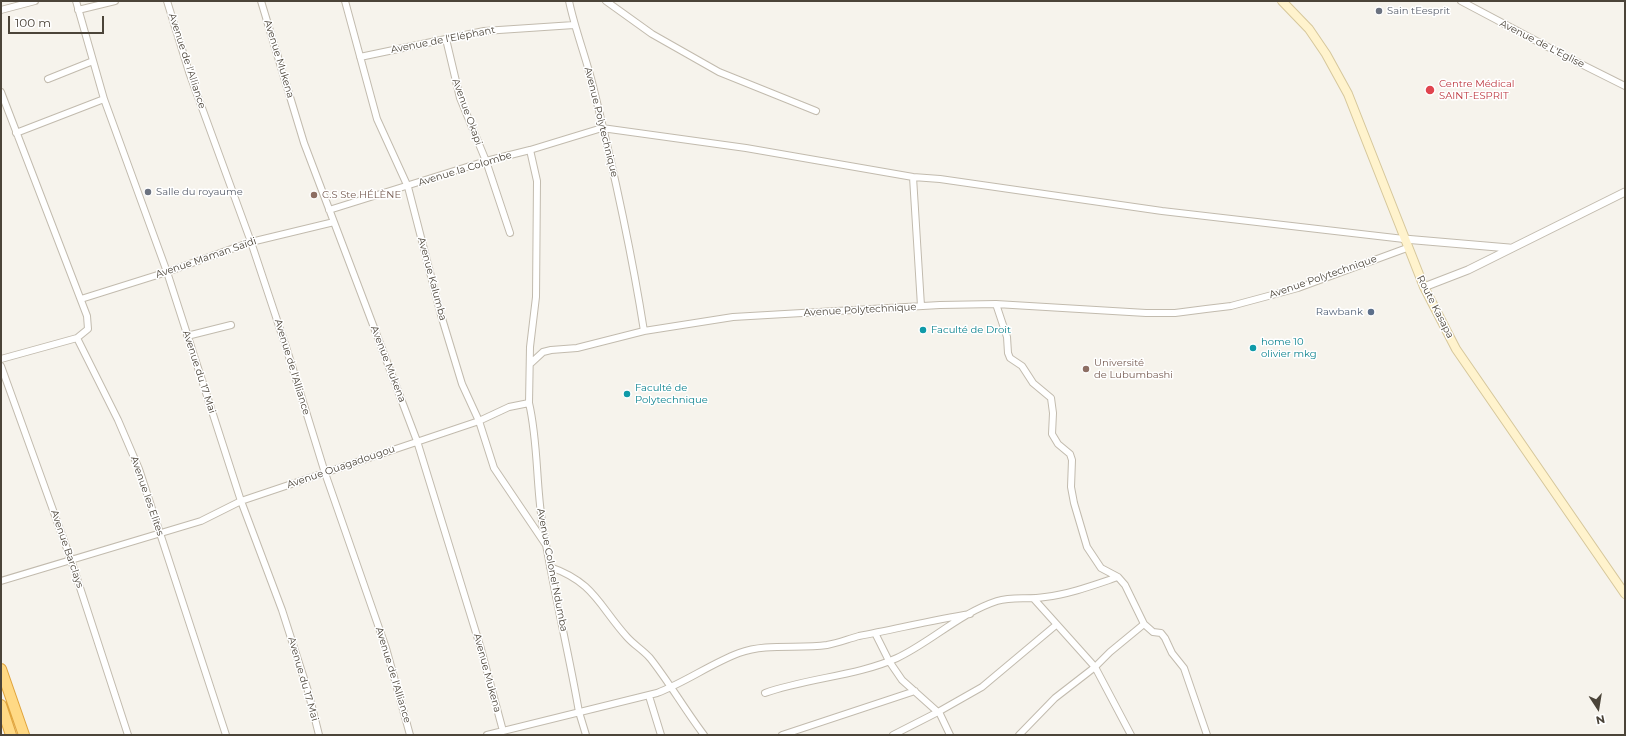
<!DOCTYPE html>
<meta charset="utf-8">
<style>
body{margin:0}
#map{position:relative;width:1626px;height:736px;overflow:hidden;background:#f6f3ec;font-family:Montserrat,sans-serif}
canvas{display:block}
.frame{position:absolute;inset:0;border:2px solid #4b4439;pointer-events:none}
.north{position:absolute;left:1578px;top:688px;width:40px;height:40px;-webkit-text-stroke:3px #fff;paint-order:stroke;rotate:168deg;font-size:11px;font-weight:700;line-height:16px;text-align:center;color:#4b4439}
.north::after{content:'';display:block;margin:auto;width:14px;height:18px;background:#4b4439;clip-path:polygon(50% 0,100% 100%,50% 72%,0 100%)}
.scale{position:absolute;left:8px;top:16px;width:96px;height:18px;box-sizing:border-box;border:2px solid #4b4439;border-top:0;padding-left:5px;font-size:12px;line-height:14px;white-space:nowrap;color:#4b4439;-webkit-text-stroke:3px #fff;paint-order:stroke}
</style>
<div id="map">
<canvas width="1626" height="736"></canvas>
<div class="frame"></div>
<div class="north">N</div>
<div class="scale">100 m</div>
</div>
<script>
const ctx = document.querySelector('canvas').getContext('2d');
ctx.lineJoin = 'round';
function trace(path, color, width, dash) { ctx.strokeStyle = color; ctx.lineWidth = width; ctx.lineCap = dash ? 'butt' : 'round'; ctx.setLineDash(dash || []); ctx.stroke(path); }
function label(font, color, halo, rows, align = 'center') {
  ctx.font = font + ' Montserrat,sans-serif'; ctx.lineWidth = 3; ctx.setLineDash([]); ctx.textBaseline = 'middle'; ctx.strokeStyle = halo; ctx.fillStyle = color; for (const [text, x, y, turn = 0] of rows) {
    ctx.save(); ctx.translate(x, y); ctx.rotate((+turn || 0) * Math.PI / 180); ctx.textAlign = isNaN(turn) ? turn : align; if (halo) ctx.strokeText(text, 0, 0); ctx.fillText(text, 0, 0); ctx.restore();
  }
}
const minor = new Path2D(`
 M76,1l28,98 63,173 74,229 41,109 26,81 11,44
 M167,1l23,74 61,167 36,108 38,123 61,175 24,87
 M261,1l43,142 113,298 64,208 22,82
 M345,1l32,118 31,68 33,128 21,69 17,37 15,47 52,77
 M569,1c6,29 17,56 24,85 20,81 38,162 51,245
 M606,1l46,33 67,38 97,39
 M1461,1l102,54 62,31
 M1,10l34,-9
 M78,10l37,-9
 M446,39l14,59 26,63 24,72
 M360,57l124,-26 90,-6
 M48,79l45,-18
 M1,92l86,224 1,13 -11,9
 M16,133l88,-34
 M913,177l8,129
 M329,210l157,-49 44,-11 72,-22 144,20 167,29 27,2 222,32 242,28
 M81,299l86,-27 84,-30 83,-20
 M996,304l11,33 1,16 2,5 12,8 11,17 18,15 2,15 -1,21 6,10 12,10 2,6 -1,27 3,16 13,44 14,21 17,9 7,8 19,39 9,8 8,1 4,5 7,15 12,15 23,67
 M187,336l44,-11
 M1,359l76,-21 41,82 21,49 87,266
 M530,364l13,-12 8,-2 26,-2 67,-17 89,-14 207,-12 56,-1 150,9h29l31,-4 25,-3 67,-18 109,-40
 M1,366l70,194 57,175
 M529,403c9,38 7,79 13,118 10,64 26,127 37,191l7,23
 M550,567c44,15 49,39 77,70 7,8 16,13 23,21 19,24 35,52 54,77
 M1,581l200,-60 40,-20 238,-80 30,-14 20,-4 1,-56 6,-50 1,-116 -7,-31
 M1034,599l61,68 36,68
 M875,633l14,28 13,19 38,34 10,21
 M765,693c42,-15 92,-17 132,-35 34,-16 63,-45 100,-57 16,-5 31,-1 48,-4 25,-3 49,-12 73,-20
 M649,696l12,39
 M487,735l170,-42c29,-11 53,-29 82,-40 28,-10 59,-4 88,-8 11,-2 21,-6 32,-9 37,-7 74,-16 111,-22
 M782,735l133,-44
 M893,735l45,-23 44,-25 74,-62
 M1019,735l36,-37 40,-31 15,-15 34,-28`);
const tertiary = new Path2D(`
 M1404,239l105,9
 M1424,287l44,-17 157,-78`);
const secondary = new Path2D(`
 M1282,1l27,28 17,25 22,40 76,193 32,62 169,245`);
const trunk = new Path2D(`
 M1,669l23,66
 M1,705l10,30`);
const markers = [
 [1379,11,4,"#6b7280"],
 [1430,90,5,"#e0444e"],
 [148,192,4,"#6b7280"],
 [314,195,4,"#8d6e63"],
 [1371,312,4,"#5c6f8a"],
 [923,330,4,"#0f9aa8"],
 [1253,348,4,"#0f9aa8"],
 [1086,369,4,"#8d6e63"],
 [627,394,4,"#0f9aa8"]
];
const worshipNames = [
 ["Sain tEesprit",1387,11],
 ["Salle du royaume",156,192]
];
const streetNames = [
 ["Avenue de l'Eléphant",443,40,-11],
 ["Avenue de L'Eglise",1542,44,27],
 ["Avenue Mukena",279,59,73],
 ["Avenue de l'Alliance",187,61,72],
 ["Avenue Okapi",467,112,70],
 ["Avenue Polytechnique",601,122,76],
 ["Avenue la Colombe",465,169,-17],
 ["Avenue Maman Saïdi",206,258,-19],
 ["Avenue Polytechnique",1323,277,-19],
 ["Avenue Kalumba",432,279,75],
 ["Route Kasapa",1435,307,63],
 ["Avenue Polytechnique",860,310,-3],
 ["Avenue Mukena",388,364,69],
 ["Avenue de l'Alliance",292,367,73],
 ["Avenue du 17 Mai",199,372,72],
 ["Avenue Ouagadougou",341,467,-19],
 ["Avenue les Elites",147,496,71],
 ["Avenue Barclays",67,549,71],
 ["Avenue Colonel Ndumba",552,570,79],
 ["Avenue Mukena",487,673,75],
 ["Avenue de l'Alliance",393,675,73],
 ["Avenue du 17 Mai",303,679,74]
];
const healthNames = [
 ["Centre Médical",1439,84],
 ["SAINT-ESPRIT",1439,96]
];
const educationNames = [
 ["C.S Ste HÉLÈNE",322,195],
 ["Université",1094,363],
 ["de Lubumbashi",1094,375]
];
const serviceNames = [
 ["Rawbank",1363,312]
];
const cultureNames = [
 ["Faculté de Droit",931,330],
 ["home 10",1261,342],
 ["olivier mkg",1261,354],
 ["Faculté de",635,388],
 ["Polytechnique",635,400]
];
trace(minor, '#c2bbae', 8);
trace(tertiary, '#c2bbae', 9);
trace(secondary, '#d6c79b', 10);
trace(trunk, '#e0a43c', 12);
trace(minor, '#fff', 6);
trace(tertiary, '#fff', 7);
trace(secondary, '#fff3cd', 8);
trace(trunk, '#ffd985', 10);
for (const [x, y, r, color] of markers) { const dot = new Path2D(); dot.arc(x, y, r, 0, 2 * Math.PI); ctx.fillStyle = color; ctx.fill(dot); trace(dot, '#fff', 1.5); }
label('10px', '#5b616d', '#fff', worshipNames, 'left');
label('10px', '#4b4439', '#fff', streetNames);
label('10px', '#be3a42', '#fff', healthNames, 'left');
label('10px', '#785e54', '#fff', educationNames, 'left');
label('10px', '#4e5e75', '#fff', serviceNames, 'right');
label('10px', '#0d838f', '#fff', cultureNames, 'left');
</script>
